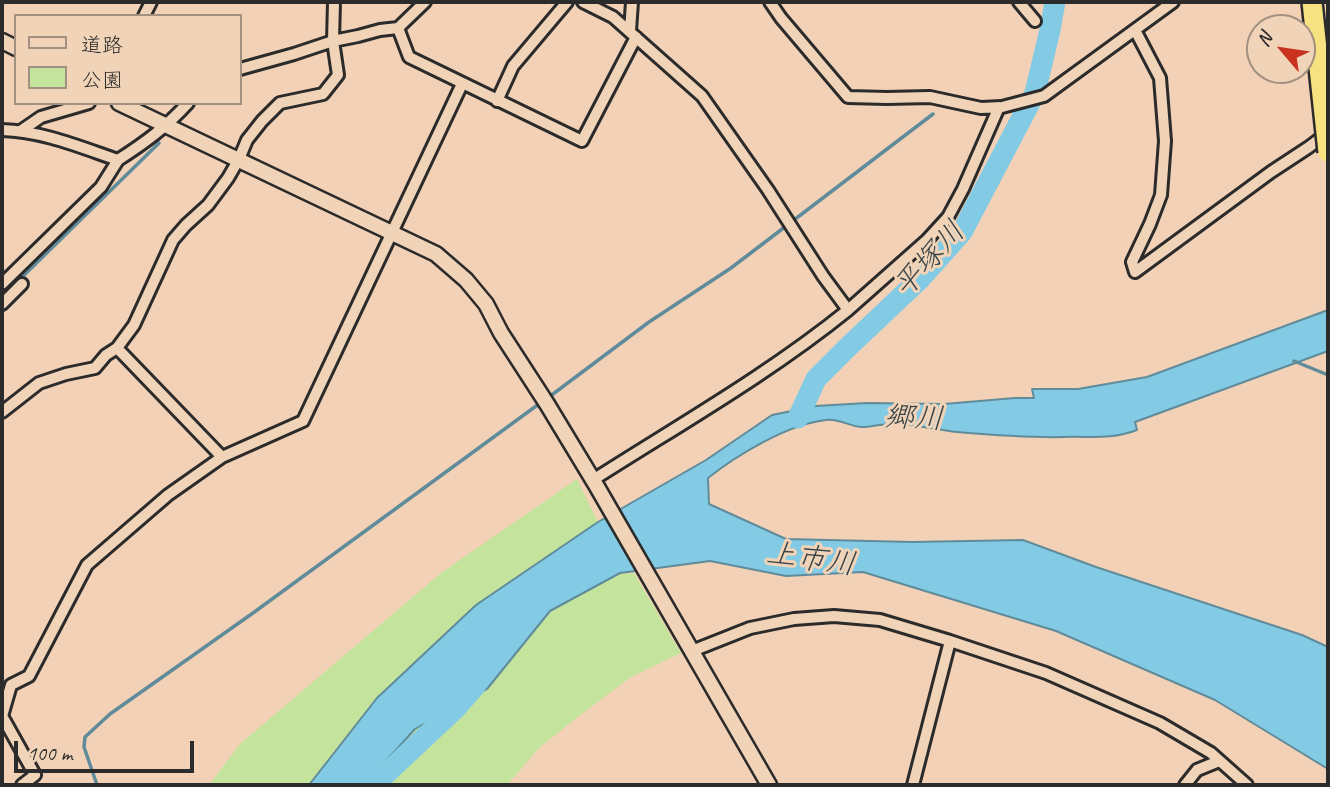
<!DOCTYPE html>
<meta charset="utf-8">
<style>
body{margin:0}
#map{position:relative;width:1330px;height:787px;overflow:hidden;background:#f3d1b6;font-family:Caveat,"Klee One",sans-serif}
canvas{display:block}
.frame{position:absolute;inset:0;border:4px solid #2b2b2b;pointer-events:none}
.legend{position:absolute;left:14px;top:14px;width:228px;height:91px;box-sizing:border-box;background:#f1d4b8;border:2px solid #a29080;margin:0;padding:9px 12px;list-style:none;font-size:21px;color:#2b2b2b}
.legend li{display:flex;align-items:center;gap:14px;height:35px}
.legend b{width:35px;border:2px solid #a29080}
.north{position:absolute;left:1246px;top:14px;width:70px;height:70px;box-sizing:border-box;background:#f1d4b8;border:2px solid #a29080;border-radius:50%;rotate:299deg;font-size:19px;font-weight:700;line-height:28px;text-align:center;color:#2b2b2b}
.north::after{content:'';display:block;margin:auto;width:24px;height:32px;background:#c8321e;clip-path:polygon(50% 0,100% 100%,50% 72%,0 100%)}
.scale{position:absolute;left:14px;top:741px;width:180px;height:32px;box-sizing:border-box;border:4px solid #2b2b2b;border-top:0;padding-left:9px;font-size:21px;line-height:24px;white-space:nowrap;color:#2b2b2b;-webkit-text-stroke:5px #f1d4b8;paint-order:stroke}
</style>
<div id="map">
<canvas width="1330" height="787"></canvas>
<div class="frame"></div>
<ul class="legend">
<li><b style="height:9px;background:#f1d4b8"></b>道路</li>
<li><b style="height:19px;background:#c4e49d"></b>公園</li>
</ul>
<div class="north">N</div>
<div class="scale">100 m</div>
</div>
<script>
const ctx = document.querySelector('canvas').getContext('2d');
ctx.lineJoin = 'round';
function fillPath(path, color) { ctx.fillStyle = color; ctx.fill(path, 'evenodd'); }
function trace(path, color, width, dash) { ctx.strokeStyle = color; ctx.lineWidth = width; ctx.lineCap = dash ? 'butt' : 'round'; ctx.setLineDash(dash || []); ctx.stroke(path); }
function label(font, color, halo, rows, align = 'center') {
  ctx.font = font + ' Caveat,"Klee One",sans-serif'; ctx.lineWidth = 6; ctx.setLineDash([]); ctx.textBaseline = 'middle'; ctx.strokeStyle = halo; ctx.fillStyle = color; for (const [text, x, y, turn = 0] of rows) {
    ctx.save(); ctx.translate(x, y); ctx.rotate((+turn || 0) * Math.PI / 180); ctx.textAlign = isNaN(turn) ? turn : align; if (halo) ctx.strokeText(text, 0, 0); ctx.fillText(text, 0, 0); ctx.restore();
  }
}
const green = new Path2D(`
 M577,479l21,43 -122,83 -99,93 -68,87h-100l31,-41 201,-171z
 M634,573l47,80 -50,24 -52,39 -39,31 -33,38h-143l51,-56 72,-40 61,-76 67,-39z`);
const water = new Path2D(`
 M1328,310v41l-193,71 2,8c-26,10 -47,6 -73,7 -35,1 -72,-2 -107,-5 -21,-2 -42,-8 -63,-8 -11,-1 -22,3 -32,3 -12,0 -23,-9 -36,-7 -38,4 -89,35 -118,58l1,26 77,35 126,3 111,-2 73,27 206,68 26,12v122l-113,-69 -159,-69 -193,-59 -77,4 -76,-15 -90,12 -70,38 -63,78 -72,40 -51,56h-55l68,-87 99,-93 122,-83 108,-62 66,-45 44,-9 51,-3 77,1 71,-6h19l-2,-9h46l69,-12z`);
const stream = new Path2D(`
 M18,281l141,-138
 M1294,361l34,14
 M549,397l100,-75 82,-54 202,-154
 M97,785l-13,-38 1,-10 25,-23 143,-101 290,-212`);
const river = new Path2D(`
 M798,418l18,-39 33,-33 72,-68 41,-46 73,-139 15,-63 5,-28
 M374,785l82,-77 20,-23`);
const minor = new Path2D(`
 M583,2l30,15 89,79 66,94 55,86 25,34c-79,64 -169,115 -255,170
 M770,2l11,16 67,79 39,1 43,-1 51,11 21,-1 42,-11 129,-94
 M1019,2l16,19
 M144,16l7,-14
 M398,28l11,29 173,84 54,-104
 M1135,30l25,48 5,63 -4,54 -11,29 -18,38 3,10 136,-100 38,-25 17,-13
 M630,31l2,-29
 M240,69l54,-15 39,-13 25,-5 22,-6 18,-2 27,-26
 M497,101l16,-35 54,-64
 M2,130c40,1 78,17 116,30 28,-18 47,-32 70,-57
 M22,130l19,-13 48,-14
 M2,284l99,-97 17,-27
 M2,304l20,-20
 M848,310l79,-70 21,-23 15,-28 36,-82
 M117,348l105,109 81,-36 159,-337
 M2,412l37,-29 27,-9 29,-6 11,-13 11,-7 17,-23 39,-85 13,-15 22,-20 20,-27 11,-19 8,-19 15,-19 18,-18 43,-9 15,-19 -5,-34 1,-39
 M692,651l58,-23 44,-9 40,-3 46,4 70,21 96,32 114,50 51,30 36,32
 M22,785l13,-10 -33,-59 9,-31 18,-9 58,-111 81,-70 54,-38
 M913,785l37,-144
 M1185,785l12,-15 22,-9`);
const tertiary = new Path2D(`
 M2,41l14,7
 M119,103l317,151 30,26 20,24 15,29 46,71 49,81 173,300`);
const motorwayBridge = new Path2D(`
 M1312,2l16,150`);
const waterNames = [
 ["平塚川",930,260,-48],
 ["郷川",914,419,3],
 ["上市川",811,560,8]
];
fillPath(green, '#c4e49d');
fillPath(water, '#83cbe4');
trace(water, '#608b9a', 2);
trace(stream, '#608b9a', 3.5);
trace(river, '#83cbe4', 21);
trace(minor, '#2b2b2b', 16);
trace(tertiary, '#2b2b2b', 19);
trace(minor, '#f1d4b8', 10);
trace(tertiary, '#f1d4b8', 14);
trace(motorwayBridge, '#2b2b2b', 24, []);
trace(motorwayBridge, '#f7e281', 19);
label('italic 30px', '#384347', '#f1d4b8', waterNames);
</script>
